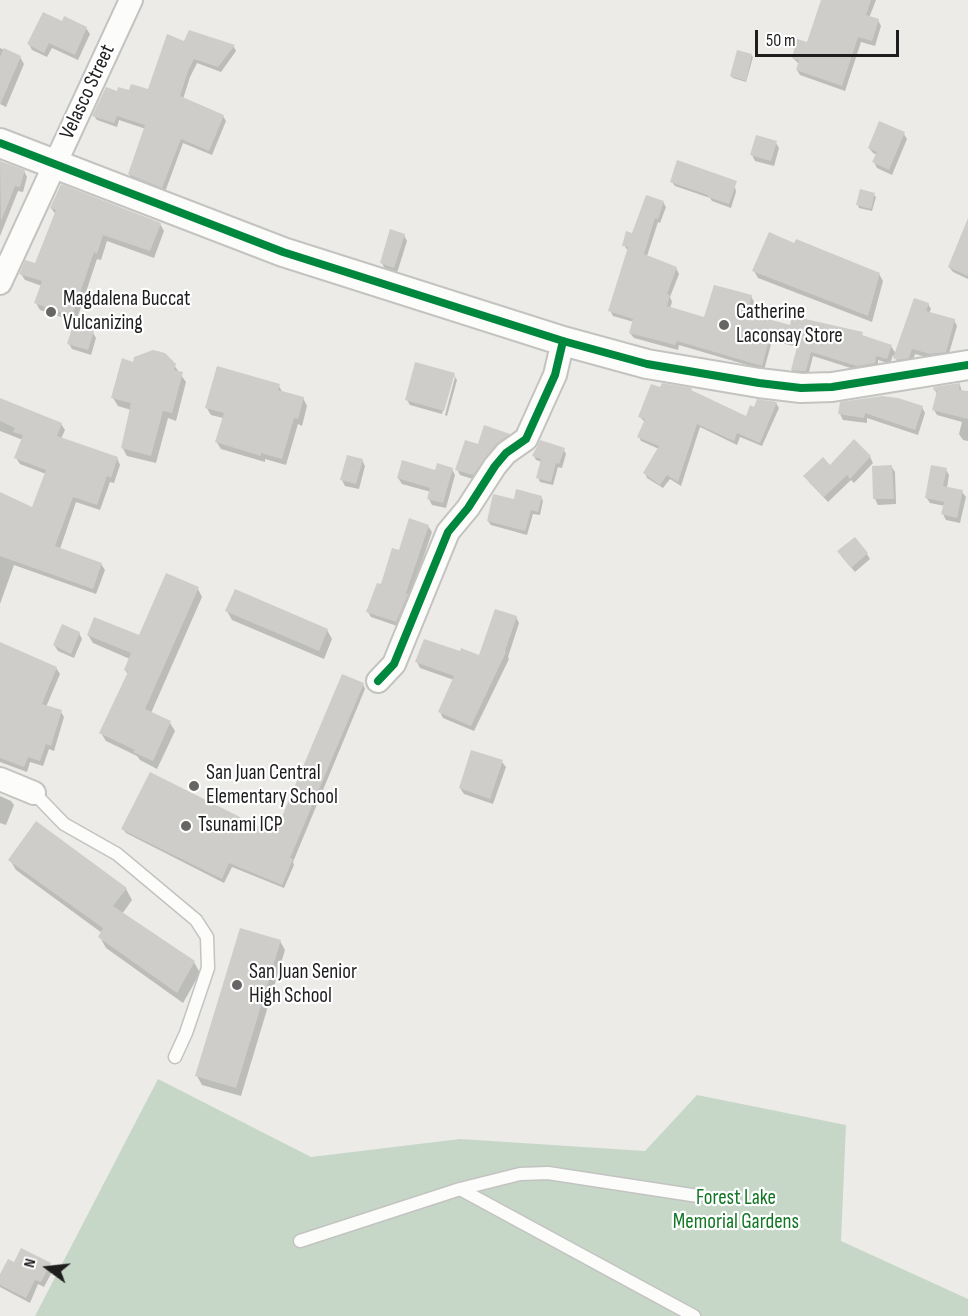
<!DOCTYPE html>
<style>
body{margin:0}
#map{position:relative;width:968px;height:1316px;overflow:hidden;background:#ecebe7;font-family:"Sofia Sans Condensed",sans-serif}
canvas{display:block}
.north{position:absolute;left:18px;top:1238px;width:60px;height:60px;-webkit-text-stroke:4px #fff;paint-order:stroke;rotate:285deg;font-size:16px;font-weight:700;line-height:24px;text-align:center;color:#1e1e1e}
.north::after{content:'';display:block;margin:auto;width:21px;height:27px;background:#1e1e1e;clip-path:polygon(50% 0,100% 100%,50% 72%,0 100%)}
.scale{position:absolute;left:755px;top:30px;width:144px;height:27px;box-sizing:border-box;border:3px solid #1e1e1e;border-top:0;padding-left:8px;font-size:18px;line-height:21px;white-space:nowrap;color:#1e1e1e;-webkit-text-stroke:4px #fff;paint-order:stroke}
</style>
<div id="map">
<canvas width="968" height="1316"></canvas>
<div class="north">N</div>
<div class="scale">50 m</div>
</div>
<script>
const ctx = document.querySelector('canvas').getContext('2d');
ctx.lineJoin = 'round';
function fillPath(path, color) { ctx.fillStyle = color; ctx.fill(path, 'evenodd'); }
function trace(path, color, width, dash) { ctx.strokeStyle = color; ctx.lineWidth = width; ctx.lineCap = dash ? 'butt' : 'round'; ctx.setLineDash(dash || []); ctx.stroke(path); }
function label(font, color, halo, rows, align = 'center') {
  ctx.font = font + ' "Sofia Sans Condensed",sans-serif'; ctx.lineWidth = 4.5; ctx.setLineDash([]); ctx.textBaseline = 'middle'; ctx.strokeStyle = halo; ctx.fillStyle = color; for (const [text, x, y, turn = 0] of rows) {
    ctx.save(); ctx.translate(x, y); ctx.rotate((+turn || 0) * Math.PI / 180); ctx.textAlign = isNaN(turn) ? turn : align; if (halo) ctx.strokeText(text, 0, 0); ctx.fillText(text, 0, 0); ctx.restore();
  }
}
const cemetery = new Path2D(`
 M158,1079l153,78 149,-18 185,12 52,-56 149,30 -5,116 127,58v17h-933z`);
const shadow = new Path2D(`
 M823,0h53l-7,18 9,2 3,6 -6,20 -14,-4 -16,49 -45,-16 -3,-5 2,-6 -6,-6 15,-14z
 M86,28l4,6 -12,26 -26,-12 -5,9 -15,-7 -3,-6z
 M185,43l49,4 2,4 -15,21 -24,-9 -7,14 -7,22 40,17 3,5 -14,34 -29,-12 -18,49 -33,-13 -3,-5 17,-45 -27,-9 -2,7 -20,-7 -3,-4 24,-23 31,-2z
 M0,48l20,9 4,7 -18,43 -6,-3z
 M751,55l2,2 -7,25 -13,-4 -2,-2z
 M904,134l3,5 -15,36 -15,-7 -3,-6 3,-7 -4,-2 -4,-5z
 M776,143l3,5 -5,18 -19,-5 -3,-6z
 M0,163l24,8 3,6 -4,15 -5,-1 -18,45z
 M672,182h62l2,10 -5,16 -19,-7 -2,-3 -35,-12z
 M874,195l2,2 -4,14 -13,-3 -1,-3z
 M663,202l3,5 -6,16 -2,-1 -11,34 29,12 3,6 -9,23 2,5 -2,6 35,10 46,-22 3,6 -3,13 40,12 71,7 2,3 27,9 5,8 32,-50 3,5 -2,4 25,7 3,6 -9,31 -14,2 -19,-5 -3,9h-14l-5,-8 -3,9 -12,-4v8l-18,3 -47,-15 -5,20 -13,-1 -3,-5 6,-23 -26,-6 -8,29 -85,-25 -1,5 -44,-12 -4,-5 4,-11 -21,-6 -3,-6 18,-59 -4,-6z
 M51,208l109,16 4,7 -10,27 -47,-17 -6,19 -4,-1 -21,63 -36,-12 -4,-7 6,-17 -17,-6 -4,-6 15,-9 20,-50z
 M404,235l3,6 -10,32 -12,-4 -3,-6z
 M968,244v35l-15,-7 -4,-5z
 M754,271l125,3 4,7 -11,41 -114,-44z
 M93,333l3,5 -5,17 -19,-6 -3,-5z
 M174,365l12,17 -10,39 -8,-3 -12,45 -29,-7 -5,-9 9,-37 -13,-4 -5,-8z
 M454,375l1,2h-3l-10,37 -32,-9 -3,-5z
 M455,377l2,3 -10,36 -2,-1z
 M663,385l28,5 2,2 53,26 9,-9 21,-6 3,5 -17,38 -22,-9 -3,8 -37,-18 -19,59 -11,-7 -7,9 -16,-10 -2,-5 14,-24 -18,-8 -2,-4 6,-15 -5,-5z
 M960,385l2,7 6,1v48l-5,-1 -4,-6 3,-12 -25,-7 -3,-5 3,-15 -2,-5z
 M279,386l4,7 20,5 4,8 -5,20 -4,-2 -12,41 -21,-6v3l-44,-13 -5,-8 7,-23 -12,-3 -5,-8z
 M0,399l61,25 4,6 -4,9 56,19 3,7 -6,18 -4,-1 -10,28 -24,-8 -16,47 41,15 4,6 -9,24 -82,-29 -14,39v-110l33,15 13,-35 -26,-10 -4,-6 7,-18 -23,-9z
 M922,407l3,6 -7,22 -51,-17v5l-24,-3 -3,-6z
 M485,427l24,8 3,5 -36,40 -16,-5 -3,-6 21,-23z
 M564,450l2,4 -4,14 -4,-1 -5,18 -13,-3 -2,-5 4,-15 -6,-2 -2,-4z
 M870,457l3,6 -19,20 -3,-3 -23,22 -19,-20 21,-15z
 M362,460l3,6 -6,23 -14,-3 -3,-6z
 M891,466l4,6 1,32 -18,1 -3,-6 -1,-32z
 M452,469l3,6 -9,33 -14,-3 -3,-6 2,-7 -29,-8 -4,-6z
 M946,470l3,5 -2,13 15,4 4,5 -6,26 -14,-3 -3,-6 2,-8 -15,-3 -4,-6z
 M541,497l2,4 -3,14 -7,-1 -6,21 -36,-10 -3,-4 27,-20z
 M428,526l4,6 -32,95 -29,-10 -3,-5 32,-60z
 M867,554l3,5 -15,13 -13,-15z
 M198,589l4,8 -51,116 19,10 5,8 -18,38 -17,-9 -3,-4 -31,-15 -5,-8 27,-59 -3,-4 5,-11 -37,-16 -5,-8 52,2z
 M227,611l100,19 5,9 -8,20 -92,-39z
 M516,617l3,6 -11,34 1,2 -35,72 -31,-13 -3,-6 14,-32 -34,-12 -3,-6 63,-5z
 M79,633l3,6 -8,19 -16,-7 -4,-6z
 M0,643l56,25 4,6 -14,33 15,5 3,5 -10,34 -5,-2 -6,17 -13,-4 -3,10 -27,-10z
 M363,684l2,5 -72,173 1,3 -10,23 -52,-21 -8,16 -98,-50 -3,-4 148,5 8,-6z
 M502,762l4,5 -13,37 -29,-10 -4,-6z
 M0,796l11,5 3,4 -8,20 -6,-2z
 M10,860l116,29 6,11 -10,14 72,48 6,11 -17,30 -77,-55 -6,-11 2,-4 -86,-63z
 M280,941l5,9 -44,146 -39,-11 -5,-9z
 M15,1264h34l4,6 -9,17 -6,-3 -8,19 -30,-16v-9z`);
const building = new Path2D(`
 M821,0h50l-5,15 13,4 -7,22 -14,-4 -16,49 -46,-16 3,-10 -7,-2 5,-19 10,3z
 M43,12l19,9 2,-5 23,11 -12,28 -26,-12 -5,10 -17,-9z
 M189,30l46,15 -17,22 -24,-8 -6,12 -8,25 44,19 -15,36 -28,-12 -19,49 -34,-14 17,-49 -28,-9 -3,7 -22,-7 14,-29 11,4 1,-4 11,3 2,-6 17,5 19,-55 17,7z
 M4,48l17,8 -21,49v-48z
 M737,50l15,4 -6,27 -16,-5z
 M879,121l26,11 -16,38 -17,-8 5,-10 -9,-4z
 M756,135l21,6 -6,20 -21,-6z
 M677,160l60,21 -8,23 -21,-7v-2l-38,-13z
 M0,161l25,9 -5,17 -5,-1 -14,35z
 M61,184l100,39 -11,28 -47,-16 -6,19 -3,-2 -22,64 -38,-13 8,-22 -23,-7 6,-14 10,3 21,-53 -6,-2z
 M860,189l15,4 -4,16 -15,-4z
 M646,195l18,6 -6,18 -3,-1 -11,36 33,13 -10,27 3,1 -3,11 37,11 10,-32 38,10 -5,18 43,12 2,-9 71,16 -1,3 30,10 -5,14 -11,-3 -1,7 -18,3 -46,-14 -5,19h-4l-11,-1 7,-27 -28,-7 -8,30 -85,-25 -2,4 -46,-12 4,-14 -25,-8 20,-64 -6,-1 4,-15 6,2z
 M968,218v58l-20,-9z
 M390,229l15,5 -11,34 -14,-5z
 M769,232l25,11 2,-4 84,34 -12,43 -116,-45z
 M914,298l15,5 -3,8 29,8 -9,33 -16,2 -18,-5 -3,9 -11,2 -5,-2z
 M73,325l21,6 -6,19 -21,-6z
 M153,350l12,3 11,11 -2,6 9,2 -11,41 -9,-2 -12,45 -30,-8 10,-45 -20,-5 11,-40 11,4 1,-5z
 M415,362l40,11 -11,38 -39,-11z
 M217,366l63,18 -2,6 26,7 -6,22 -4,-1 -12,41 -21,-6v3l-46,-14 9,-29 -19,-5z
 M662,383l30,5 -1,2 55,26 4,-11 4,2 3,-8 20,3 -17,41 -23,-10 -3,8 -37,-17 -19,58 -11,-7 -7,10 -17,-12 16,-27 -22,-9 8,-18 -7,-2 13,-33 9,3z
 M960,383l-1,7 9,1v28l-36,-9 5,-19 -4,-1 1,-3z
 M882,396l16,2 25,8 -8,24 -50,-17 -1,5 -26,-4 2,-12z
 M0,398l62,25 -5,13 61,21 -7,21 -4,-2 -10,29 -24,-8 -18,49 47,17 -9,26 -93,-33v-64l32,15 14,-37 -32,-12 9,-23 -10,-3 2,-4 -15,-7z
 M484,425l26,9 -14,10 -23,31 -18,-5 10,-30 13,4z
 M854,439l17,17 -21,23 -3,-4 -23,22 -21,-21 20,-19 7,8z
 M540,440l25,8 -6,16 -3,-1 -5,19 -15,-4 5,-19 -9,-3z
 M347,455l16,4 -7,25 -16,-4z
 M402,460l33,10 2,-7 16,5 -10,35 -16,-4 3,-11 -33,-10z
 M892,465l2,34h-21l-1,-33z
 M931,465l16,3 -4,18 20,4 -6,28 -16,-4 3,-12 -19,-4z
 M516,489l26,7 -4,16 -7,-2 -6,21 -38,-10 6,-27 21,5z
 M409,518l20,7 -23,68 2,1 -12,28 -30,-10 11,-29 4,1 11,-36 7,2z
 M855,537l13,16 -17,15 -14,-17z
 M166,573l33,14 -54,122 26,12 -18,40 -20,-9 2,-2 -36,-17 29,-61 -4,-2 7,-17 -44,-18 7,-18 45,18z
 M235,589l93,40 -9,22 -94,-40z
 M495,609l22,7 -12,35 1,1 -35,74 -33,-14 16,-36 -39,-14 9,-23 36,12 1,-3 18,7z
 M62,624l18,8 -9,22 -18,-9z
 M0,642l57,25 -15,37 20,6 -11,36 -5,-2 -6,17 -12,-4 -4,10 -24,-9z
 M342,674l22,9 -74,175 3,1 -11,26 -53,-22 -7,16 -101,-50 29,-57 120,60 4,-8 4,2z
 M471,750l32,10 -13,39 -31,-11z
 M36,821l91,67 -14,18 82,55 -18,32 -79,-56 5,-9 -95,-68z
 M240,928l41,12 -45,148 -41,-12z
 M21,1248l30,15 -10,19 -6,-2 -9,18 -26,-13v-11l8,-15 6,3z`);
const service = new Path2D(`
 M34,793l30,31 53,30 79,66 11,17 1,31 -22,65 -11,24
 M460,1189l234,127
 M300,1241l160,-52 60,-15 28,-1 150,23`);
const minor = new Path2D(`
 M0,283l131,-283
 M378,681l16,-17 54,-132 20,-24 27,-42 11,-13 20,-14 29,-64 8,-34
 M0,779l34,14`);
const tertiary = new Path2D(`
 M0,143l283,109 280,89 84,23 112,19 42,5 31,-1 136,-22`);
const cycleway = new Path2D(`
 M0,143l283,109 280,89 84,23 112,19 42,5 31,-1 136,-22
 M378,681l16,-17 54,-132 20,-24 27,-42 11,-13 20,-14 29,-64 8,-34`);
const markers = [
 [51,312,6,"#666664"],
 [724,325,6,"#666664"],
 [194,786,6,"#666664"],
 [186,826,6,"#666664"],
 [237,985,6,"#666664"]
];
const streetNames = [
 ["Velasco Street",88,92,-65]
];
const poiNames = [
 ["Magdalena Buccat",63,300],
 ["Vulcanizing",63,324],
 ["Catherine",736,313],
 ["Laconsay Store",736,337],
 ["San Juan Central",206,774],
 ["Elementary School",206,798],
 ["Tsunami ICP",198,826],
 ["San Juan Senior",249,973],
 ["High School",249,997]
];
const parkNames = [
 ["Forest Lake",736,1199],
 ["Memorial Gardens",736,1223]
];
fillPath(cemetery, '#c6d7c8');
fillPath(shadow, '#0003');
fillPath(building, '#cfcdca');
trace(service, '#c3c3c1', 15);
trace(minor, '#c3c3c1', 26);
trace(tertiary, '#c3c3c1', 32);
trace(service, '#fcfcfb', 12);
trace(minor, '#fcfcfb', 22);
trace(tertiary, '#fcfcfb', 28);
trace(cycleway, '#00873e', 8);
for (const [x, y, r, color] of markers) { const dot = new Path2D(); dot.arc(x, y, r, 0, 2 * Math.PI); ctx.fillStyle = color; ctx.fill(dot); trace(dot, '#fff', 2); }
label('21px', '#1e1e1e', '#fff', streetNames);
label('21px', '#1e1e1e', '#fff', poiNames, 'left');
label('21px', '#137624', '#fff', parkNames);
</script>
